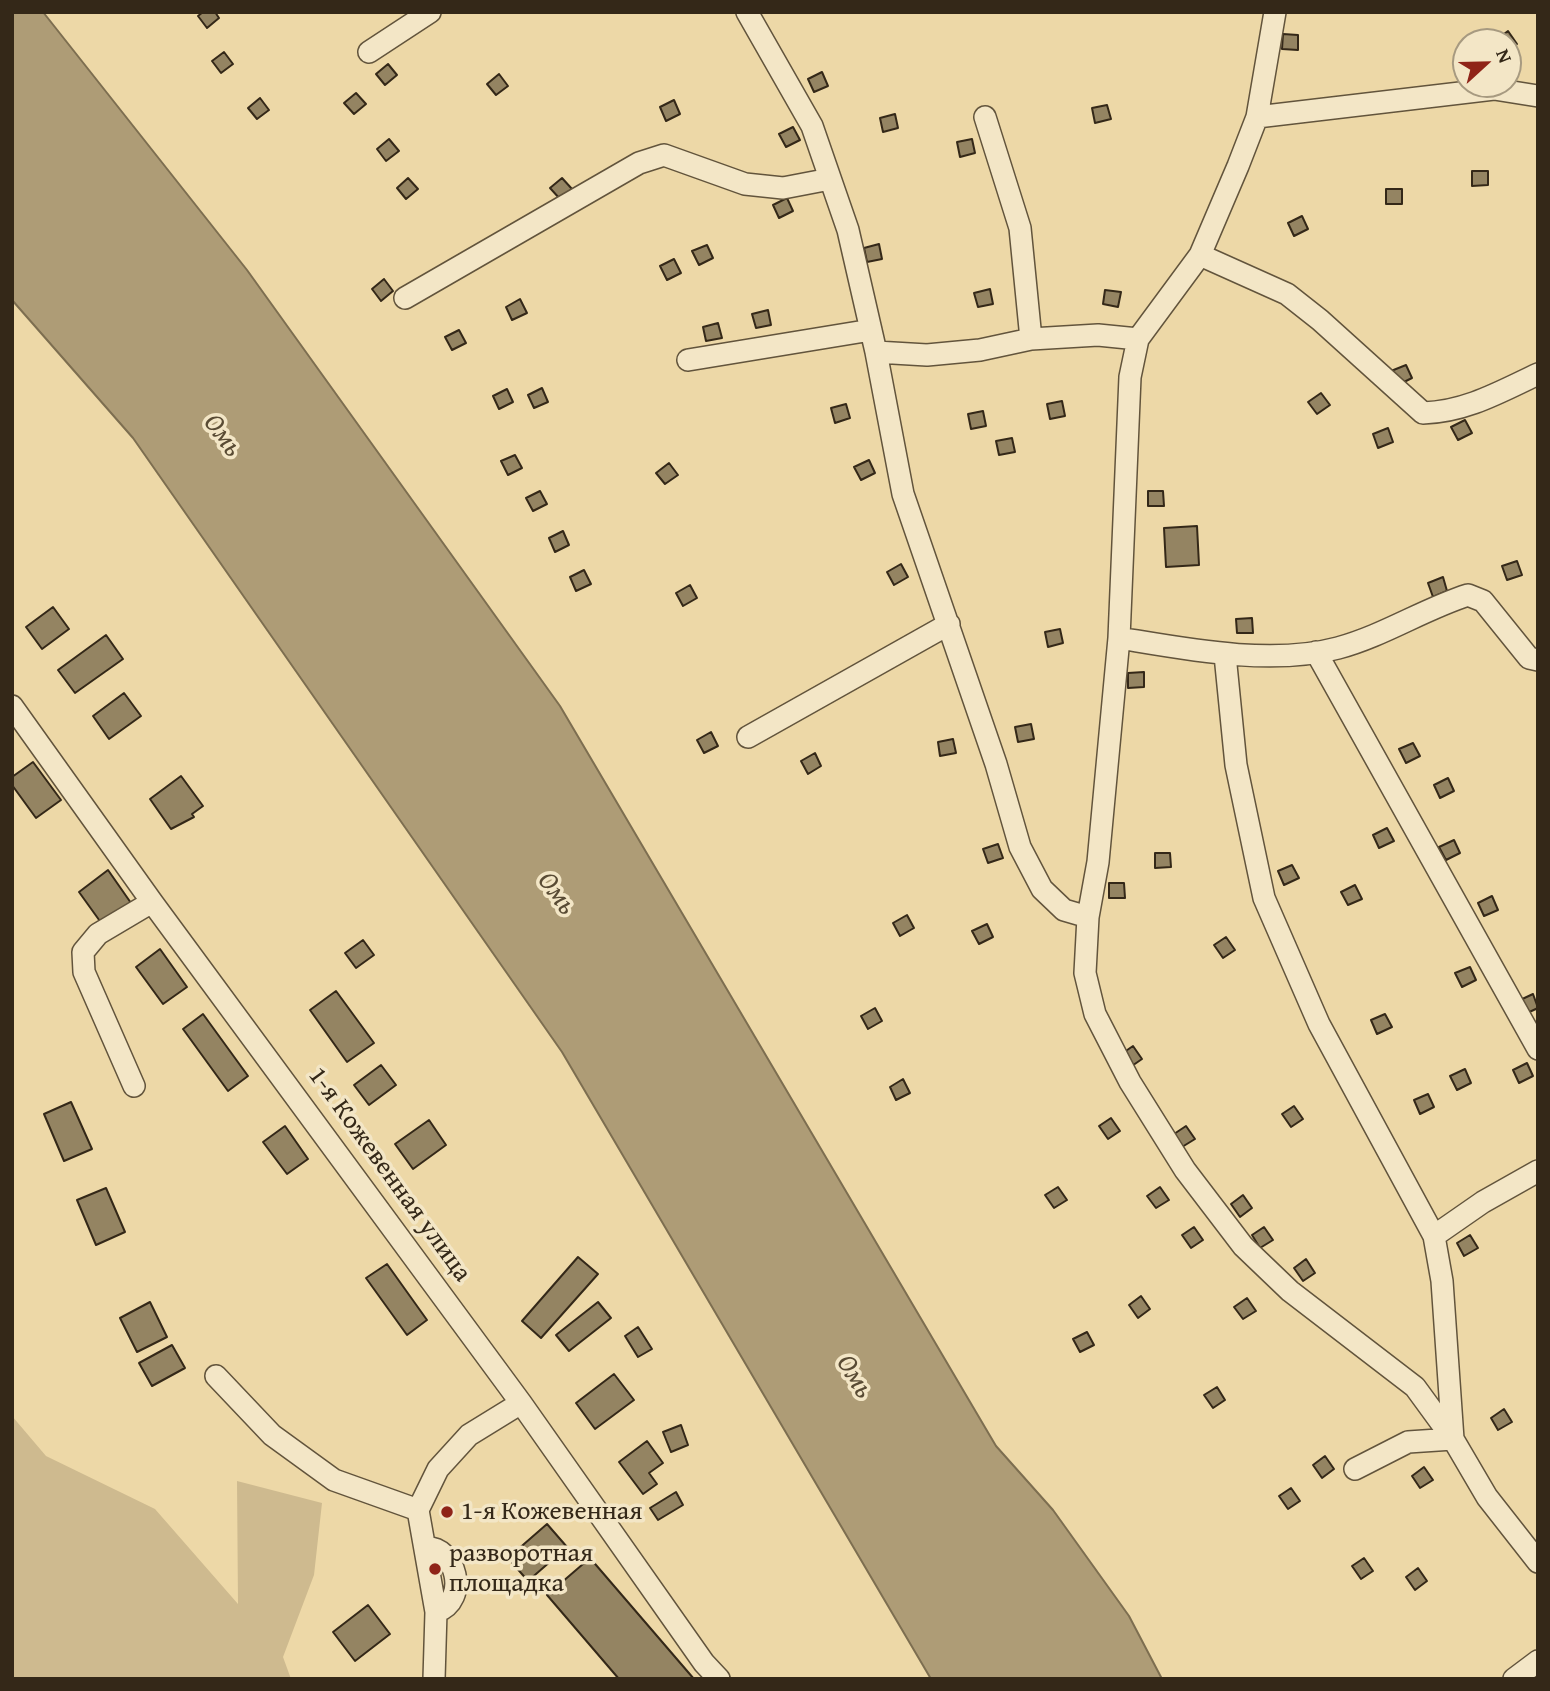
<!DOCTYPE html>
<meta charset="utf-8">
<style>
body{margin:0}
#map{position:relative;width:1550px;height:1691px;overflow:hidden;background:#edd8a7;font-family:"Gentium Book Plus",serif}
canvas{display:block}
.frame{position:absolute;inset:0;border:14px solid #342818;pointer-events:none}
.north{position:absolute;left:1452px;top:28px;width:70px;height:70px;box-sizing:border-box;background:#f3e6c6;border:2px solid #a79a80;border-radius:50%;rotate:68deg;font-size:19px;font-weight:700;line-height:28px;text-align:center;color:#342818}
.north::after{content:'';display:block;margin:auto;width:24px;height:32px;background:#8f2418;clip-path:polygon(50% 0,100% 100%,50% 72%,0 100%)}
</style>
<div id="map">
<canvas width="1550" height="1691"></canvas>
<div class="frame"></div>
<div class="north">N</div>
</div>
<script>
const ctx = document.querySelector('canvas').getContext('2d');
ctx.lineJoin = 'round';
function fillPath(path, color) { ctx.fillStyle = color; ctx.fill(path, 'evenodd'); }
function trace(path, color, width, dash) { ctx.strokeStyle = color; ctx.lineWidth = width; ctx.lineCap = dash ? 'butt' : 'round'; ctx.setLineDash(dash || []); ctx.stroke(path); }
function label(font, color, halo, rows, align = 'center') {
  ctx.font = font + ' "Gentium Book Plus",serif'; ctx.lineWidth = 7; ctx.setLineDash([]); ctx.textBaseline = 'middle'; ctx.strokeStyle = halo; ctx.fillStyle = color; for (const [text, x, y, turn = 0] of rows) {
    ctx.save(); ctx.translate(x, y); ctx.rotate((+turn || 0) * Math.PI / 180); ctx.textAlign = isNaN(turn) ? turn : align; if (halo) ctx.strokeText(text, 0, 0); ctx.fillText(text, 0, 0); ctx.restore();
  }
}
const green = new Path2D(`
 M12,1416l34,40 109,53 83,95 -1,-123 85,22 -8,72 -31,82 8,22h-279z`);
const water = new Path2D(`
 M12,12h31l204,258 313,436 436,740 57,64 76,106 33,63h-231l-369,-627 -429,-614 -121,-138z`);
const building = new Path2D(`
 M203,12h12l4,6 -12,10 -9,-12z
 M1508,31l9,13 -9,5v-7l-12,-2z
 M1283,34l15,1v15l-16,-1z
 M224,52l9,12 -12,9 -9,-12z
 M388,64l9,11 -12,10 -9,-11z
 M822,72l6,14 -14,6 -6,-13z
 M499,74l9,12 -12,9 -9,-11z
 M356,93l10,11 -12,10 -10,-11z
 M260,98l9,12 -12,9 -9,-11z
 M674,100l6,14 -14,7 -6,-14z
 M1107,105l4,14 -16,4 -3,-15z
 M895,114l3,14 -15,4 -3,-14z
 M793,127l7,13 -14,7 -7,-13z
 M389,139l10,12 -13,10 -9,-12z
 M972,139l3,14 -15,4 -3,-15z
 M1472,171h16v14l-16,1z
 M408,178l10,11 -12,10 -9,-11z
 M562,178l10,11 -12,10 -10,-11z
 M1386,189h16v15h-16z
 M787,198l6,13 -14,7 -6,-13z
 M1302,216l6,13 -14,7 -6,-13z
 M879,244l3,15 -15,3 -3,-14z
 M707,245l6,13 -14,7 -7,-14z
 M674,259l7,14 -14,7 -7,-14z
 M384,279l9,12 -12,10 -9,-12z
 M990,289l3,15 -15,3 -4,-14z
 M1105,290l16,2 -3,15 -15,-3z
 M520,299l7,14 -15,7 -6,-13z
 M768,310l3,15 -15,3 -4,-14z
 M718,323l4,15 -16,3 -3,-14z
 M459,330l7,13 -14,7 -7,-13z
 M1406,365l6,13 -14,7 -7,-14z
 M542,388l6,14 -14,6 -6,-13z
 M507,389l6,13 -14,7 -6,-13z
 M1321,393l9,12 -13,9 -9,-12z
 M1062,401l3,15 -15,3 -3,-15z
 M846,404l4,14 -15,5 -4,-15z
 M983,411l3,15 -15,3 -3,-15z
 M1465,420l7,13 -14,7 -7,-13z
 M1388,428l5,14 -15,6 -5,-14z
 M1012,438l3,14 -16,3 -3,-14z
 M515,455l7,13 -14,7 -7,-14z
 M869,460l6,13 -14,7 -7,-13z
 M669,463l9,12 -13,9 -9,-11z
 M540,491l7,13 -14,7 -7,-13z
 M1148,491h15l1,15h-16z
 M1197,526l2,39 -33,2 -2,-39z
 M563,531l6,14 -14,7 -6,-14z
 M1517,561l5,14 -15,5 -5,-14z
 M901,564l7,13 -14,8 -7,-13z
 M584,570l7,14 -15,7 -6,-14z
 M1443,577l4,14 -14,6 -5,-14z
 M690,585l7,13 -14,8 -7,-13z
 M53,607l16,22 -27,20 -16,-22z
 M1252,618l1,15h-16l-1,-14z
 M1060,629l3,14 -15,4 -3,-15z
 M106,635l17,24 -48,34 -17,-23z
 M1144,672v15l-16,1v-15z
 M124,693l17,23 -32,23 -16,-23z
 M1031,724l3,15 -16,3 -3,-15z
 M711,732l7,14 -14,7 -7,-13z
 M953,739l3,14 -16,3 -2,-14z
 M1413,743l7,13 -14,7 -7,-14z
 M815,753l6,13 -13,8 -7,-13z
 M33,762l28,38 -25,18 -24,-33v-8z
 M181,776l22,30 -11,8 2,3 -23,12 -21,-30z
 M1448,778l6,13 -14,7 -6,-13z
 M1387,828l7,13 -15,7 -6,-13z
 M1454,840l6,13 -14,7 -7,-13z
 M998,844l5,14 -15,5 -5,-14z
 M1155,853h15l1,14 -16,1z
 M1292,865l7,13 -15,7 -6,-14z
 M108,870l23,33 -29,21 -23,-32z
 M1109,883h15l1,15h-16z
 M1355,885l7,14 -14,6 -7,-13z
 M1492,896l6,14 -14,6 -6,-13z
 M907,915l7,13 -14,8 -7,-13z
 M987,924l6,13 -14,7 -7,-13z
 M1226,937l9,13 -12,8 -9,-13z
 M363,940l11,15 -18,13 -11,-15z
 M160,949l27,38 -24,17 -27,-37z
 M1470,967l6,13 -14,7 -7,-14z
 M336,991l38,52 -27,19 -37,-52z
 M1533,994l5,14 -13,6 -7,-13z
 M875,1008l7,13 -14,8 -7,-13z
 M203,1014l45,62 -20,15 -45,-62z
 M1385,1014l7,13 -15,7 -6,-14z
 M1133,1046l9,13 -13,9 -9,-13z
 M1527,1063l6,13 -14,7 -6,-13z
 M381,1065l15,20 -27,20 -15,-20z
 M1465,1069l6,14 -14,7 -7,-14z
 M903,1079l7,14 -14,7 -6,-13z
 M1428,1094l6,13 -14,7 -6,-14z
 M71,1102l21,47 -28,12 -20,-47z
 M1294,1106l9,13 -12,8 -9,-13z
 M1111,1118l9,13 -12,8 -9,-13z
 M429,1120l17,25 -33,24 -18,-25z
 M285,1126l23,33 -21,15 -24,-32z
 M1186,1126l9,13 -13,8 -8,-13z
 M1058,1187l9,13 -13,8 -9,-13z
 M1160,1187l9,13 -13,8 -9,-12z
 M106,1188l19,44 -29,13 -19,-45z
 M1243,1195l9,13 -12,9 -9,-13z
 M1194,1227l9,13 -12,8 -9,-13z
 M1264,1227l9,13 -13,8 -8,-13z
 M1470,1235l8,13 -14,8 -7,-13z
 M578,1257l20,17 -57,64 -19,-17z
 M1306,1259l9,14 -12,8 -9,-13z
 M387,1264l40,56 -20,15 -41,-57z
 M1141,1296l9,13 -12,9 -9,-13z
 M1247,1298l9,13 -13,8 -9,-12z
 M150,1302l17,35 -30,15 -17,-34z
 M598,1302l13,16 -42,33 -13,-16z
 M638,1327l14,22 -14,8 -13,-21z
 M1087,1332l7,13 -14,7 -7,-13z
 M172,1345l13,23 -33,18 -13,-23z
 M614,1374l20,26 -39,29 -19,-26z
 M1217,1387l8,13 -12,8 -9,-13z
 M1504,1409l8,13 -14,8 -7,-12z
 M681,1425l7,20 -17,7 -8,-20z
 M647,1441l16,22 -14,10 8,11 -14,10 -24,-32z
 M1325,1456l9,13 -12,9 -9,-13z
 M1424,1467l9,13 -13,8 -8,-12z
 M1291,1488l9,13 -12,8 -9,-13z
 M676,1492l7,13 -25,15 -8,-12z
 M547,1524l20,23 -39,34 -20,-23z
 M590,1558l104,121h-75l-72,-84z
 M1364,1558l9,13 -12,8 -9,-13z
 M1418,1568l9,13 -12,9 -9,-13z
 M368,1605l22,29 -35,27 -22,-29z`);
const minor = new Path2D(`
 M747,12l65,114 36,104 28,122 27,142 93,270 24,83 22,42 22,21 24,7
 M1275,12l-18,105 -19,49 -38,89 -62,84 -8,38 -11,261 -21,224 -10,55 -3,56 10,41 35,68 55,88 58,76 47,45 125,96 38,52 34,58 51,65
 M369,52l61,-40
 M985,117l35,111 11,111
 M1257,117l237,-28 44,7
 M1200,255l87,39 33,26 103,93c42,-1 77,-21 115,-39
 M405,298l234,-135 25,-8 81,29 38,4 47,-9
 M876,352l51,3 53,-5 51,-11 67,-4 40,4
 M688,360l183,-30
 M1119,638c67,11 152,28 219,10 45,-12 86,-39 130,-53l15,6 46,57 9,2
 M1316,652l222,397
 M1225,655l11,110 28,133 55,126 115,212 8,45 11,158 -45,3 -53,27
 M12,706l140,196 369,501 183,260 15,16
 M748,737l201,-113
 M134,1086l-50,-114 -1,-20 15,-18 54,-32
 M1434,1236l49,-34 55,-31
 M216,1376l56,59 62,45 84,30
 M425,1548c30,-3 46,52 11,64
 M434,1679l2,-67 -18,-102 20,-41 31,-34 52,-32
 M1514,1679l24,-18`);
const markers = [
 [447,1512,7,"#8f2418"],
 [435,1569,7,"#8f2418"]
];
const streetNames = [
 ["1-я Кожевенная улица",389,1175,54]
];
const poiNames = [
 ["1-я Кожевенная",461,1512],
 ["разворотная",449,1554],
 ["площадка",449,1584]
];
const waterNames = [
 ["Омь",222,436,54],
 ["Омь",556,894,54],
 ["Омь",854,1377,59]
];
fillPath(green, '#ceba8f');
fillPath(water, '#ae9c76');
trace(water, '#7d6e50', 2);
fillPath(building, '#948462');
trace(building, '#342818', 2);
trace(minor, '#62543c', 24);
trace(minor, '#f3e6c6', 21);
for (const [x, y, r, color] of markers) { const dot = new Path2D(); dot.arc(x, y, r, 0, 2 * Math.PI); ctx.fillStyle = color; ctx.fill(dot); trace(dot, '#f3e6c6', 2.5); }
label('26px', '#342818', '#f3e6c6', streetNames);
label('26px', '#342818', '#f3e6c6', poiNames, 'left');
label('italic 28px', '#594b34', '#f3e6c6', waterNames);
</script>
